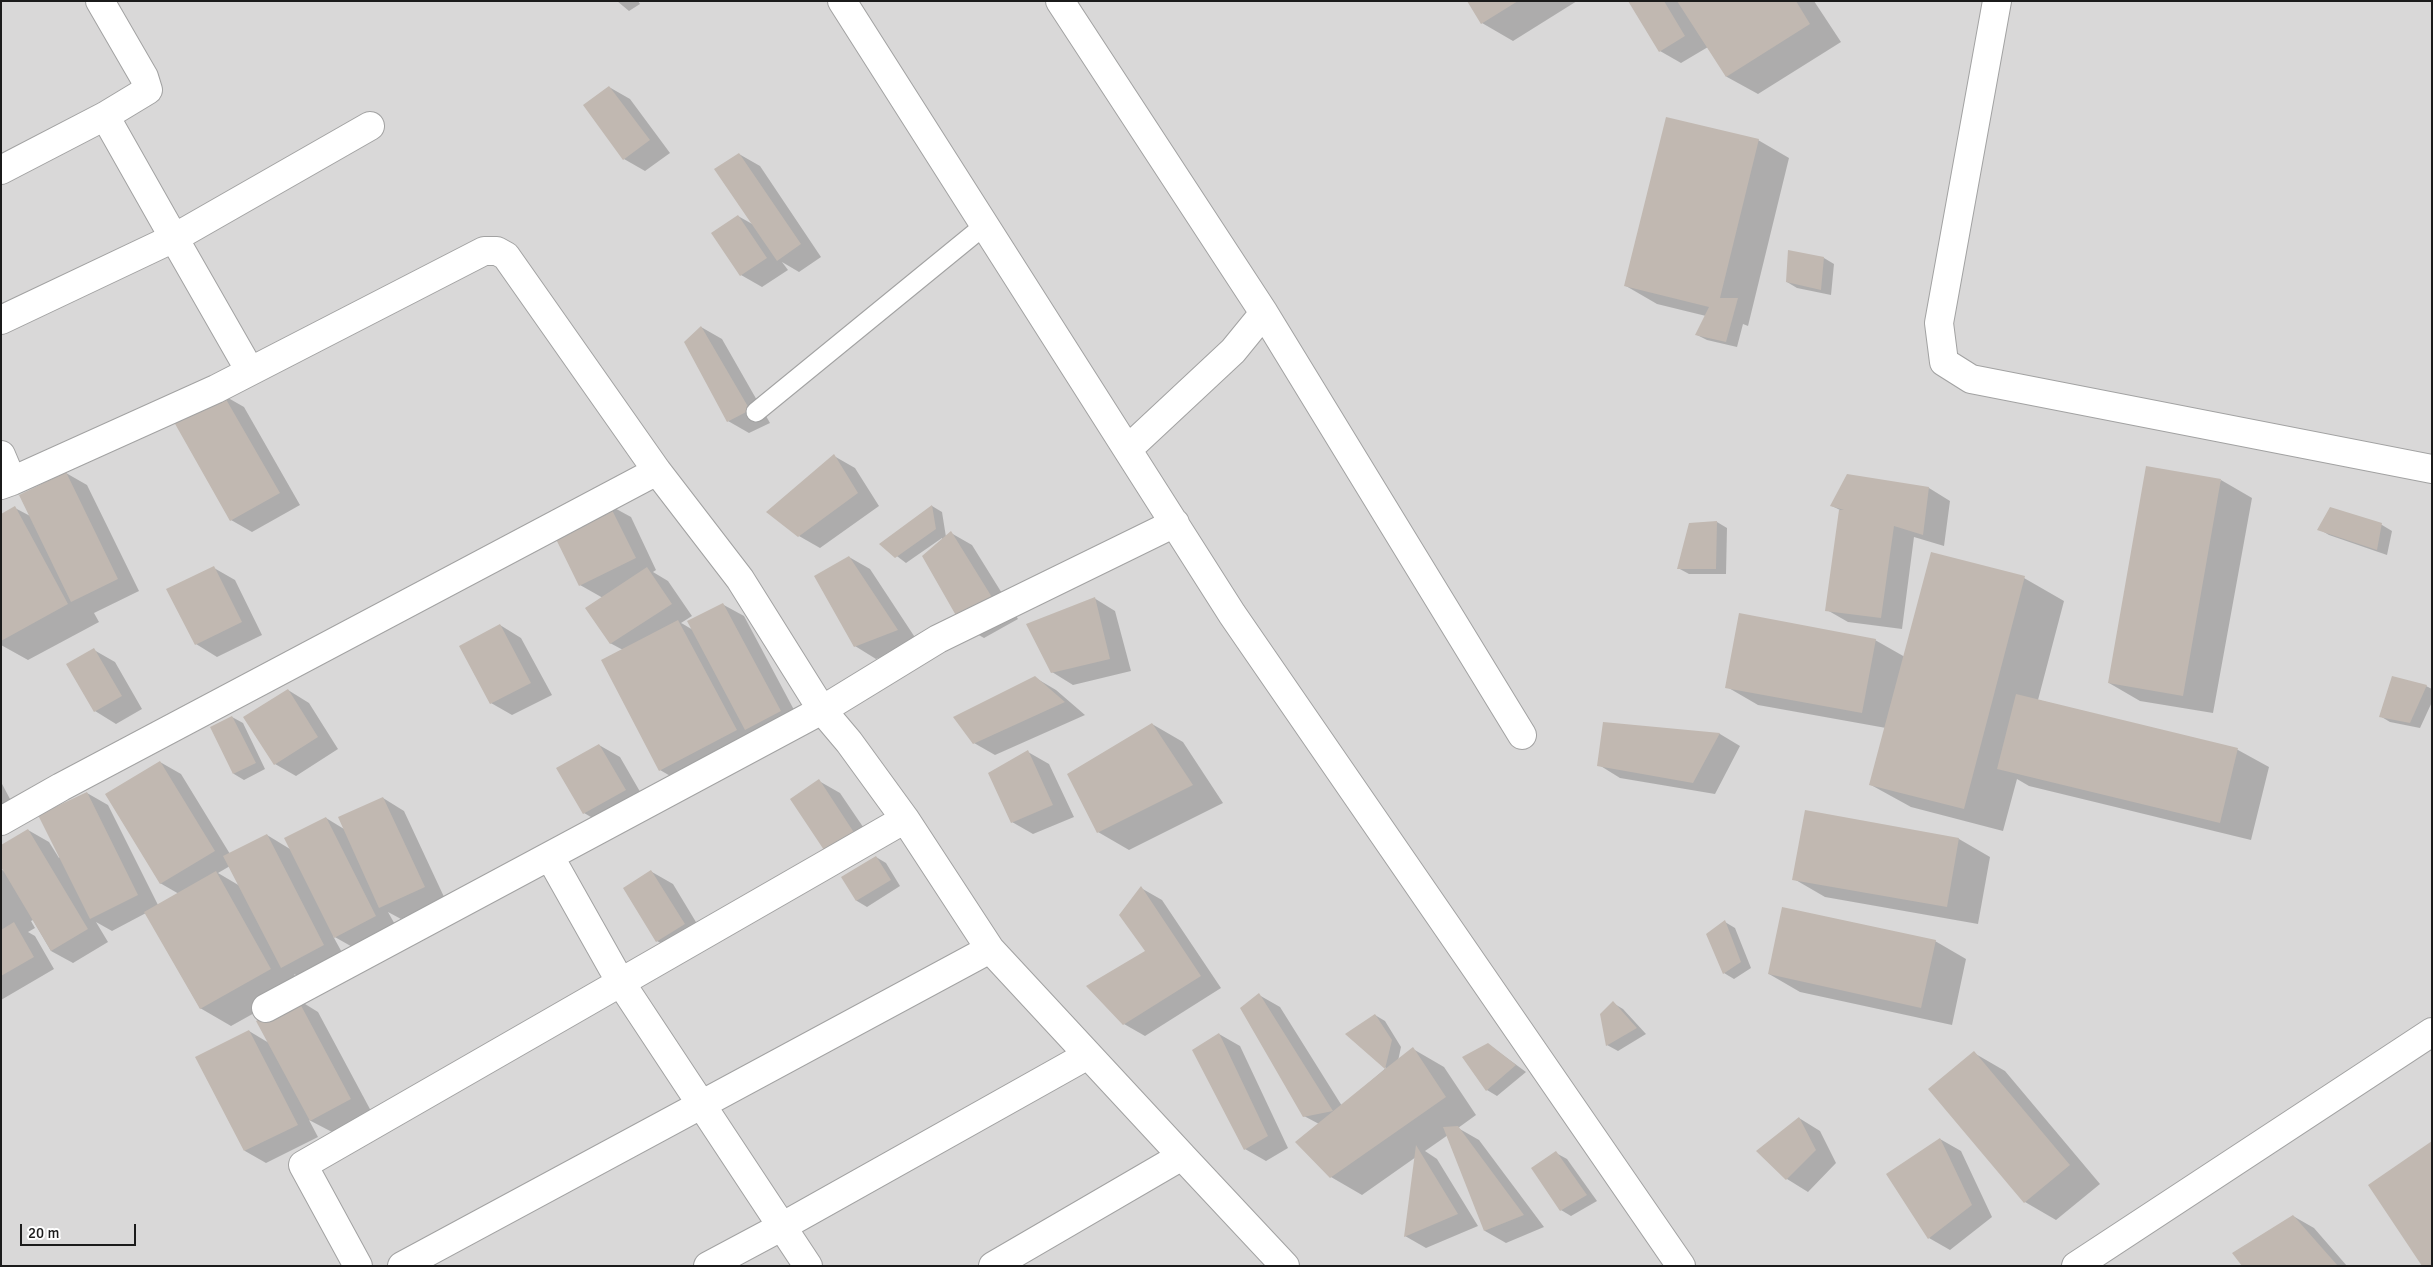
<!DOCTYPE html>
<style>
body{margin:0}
#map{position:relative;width:2433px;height:1267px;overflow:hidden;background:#ece9e1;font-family:Signika,sans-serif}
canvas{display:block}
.frame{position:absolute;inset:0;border:2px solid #1b1b1b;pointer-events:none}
.scale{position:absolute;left:20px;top:1224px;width:116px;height:22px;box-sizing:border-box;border:2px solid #1b1b1b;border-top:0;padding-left:6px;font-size:15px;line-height:18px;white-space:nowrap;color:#1b1b1b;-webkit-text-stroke:4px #fff;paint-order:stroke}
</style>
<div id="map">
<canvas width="2433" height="1267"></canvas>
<div class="frame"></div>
<div class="scale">20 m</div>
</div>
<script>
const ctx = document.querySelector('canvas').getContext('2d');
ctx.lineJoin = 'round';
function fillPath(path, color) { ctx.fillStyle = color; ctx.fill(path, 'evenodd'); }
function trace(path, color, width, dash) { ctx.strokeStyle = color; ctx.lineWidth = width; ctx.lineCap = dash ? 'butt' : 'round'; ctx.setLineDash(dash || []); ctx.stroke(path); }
const residential = new Path2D(`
 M1,1h2431v1265h-2431z`);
const shadow = new Path2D(`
 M617,1h21l2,3 -11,7z
 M1468,1h109l-64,40 -31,-18z
 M1629,1h185l27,41 -83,52 -31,-17 -19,-30 -27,16 -21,-12z
 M609,87l21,12 40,54 -25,18 -21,-12z
 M1758,140l31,18 -41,168 -5,-2 -6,23 -30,-7 -10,-5 9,-19 -49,-12 -31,-18z
 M739,154l21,12 61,91 -22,15 -17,-10 6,8 -26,17 -21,-12 -3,-59 16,9z
 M1824,258l10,6 -3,31 -34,-7 -10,-6z
 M701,327l21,12 48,84 -21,10 -21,-12z
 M223,395l21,12 56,98 -48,27 -21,-12z
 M834,456l21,12 24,38 -59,42 -21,-12z
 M66,473l21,12 52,106 -45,22 5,9 -71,38 -27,-15v-130l14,-7 17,9z
 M2221,480l31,18 -39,215 -73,-12 -31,-18z
 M1929,488l21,13 -6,45 -30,-9 -12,92 -54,-7 -21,-12 13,-100 -8,-4z
 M609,505l22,12 25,53 -3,2 15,9 24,35 -11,7 2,1 10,6 29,-26 22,12 57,107 -110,65 -31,-18 -37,-120 -13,-7 -7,-45 -23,-13z
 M932,506l10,6 4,25 5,-4 21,12 46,74 -34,19 -21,-12 -21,-88 -36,25 -25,-19z
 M2331,508l51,17 10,6 -5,24 -58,-20 -10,-6z
 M1717,522l10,6 -1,46h-37l-11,-6z
 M849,557l21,12 48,73 -42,17 -21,-13z
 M214,568l21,12 27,55 -45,22 -21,-13z
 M2024,578l40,23 -26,99 200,50 31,17 -18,73 -222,-54 -12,-7 -14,52 -92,-24 -40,-22 15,-57 -128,-23 -31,-18 148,-47 30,17z
 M1094,598l21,13 16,60 -58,14 -21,-13z
 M500,625l21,13 31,57 -40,20 -21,-12z
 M94,650l21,12 27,47 -26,15 -21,-13 -27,-46z
 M1034,677l22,13 29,25 -90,40 -21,-12z
 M2426,686l6,3v13l-12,26 -30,-6 -10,-6z
 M288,690l21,13 29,46 -42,27 -21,-12z
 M232,717l11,6 22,46 -21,11 -10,-6z
 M1152,724l31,18 40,61 -94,47 -31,-18z
 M1604,724l116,10 20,12 -25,48 -95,-16 -21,-13z
 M599,745l21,12 26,45 -41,23 -21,-12z
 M1028,752l21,12 25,53 -41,17 -21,-12z
 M160,762l21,12 49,80 37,-19 23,14 36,-31 18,11 39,-31 21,13 41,88 -44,20 -13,-7 9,16 -41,21 -23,-13 12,22 -42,21 -9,-5 7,13 -70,39 -31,-18 -54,-95 -34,18 -16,-9 12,20 -35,21 -22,-12 -18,-31 -2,1 4,7 -7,4 7,4 19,33 -53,31v-131l4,3 23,-42 21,12 10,16 1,-1 27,-64 21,12 50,100 21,-11 -19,-11zM230,866l10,20 -22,-13z
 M819,781l21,12 36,53 -28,18z
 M1,782l18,34 -18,9z
 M1959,839l31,18 -12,67 -153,-27 -31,-18z
 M876,857l10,6 14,23 -33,21 -10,-6 -14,-24z
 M652,872l21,12 32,53 -27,16 -21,-12z
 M1141,888l21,12 59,88 -76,48 -21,-12 23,-72z
 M1725,922l10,6 16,40 -17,11 -10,-6z
 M1935,941l31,18 -14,66 -152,-33 -31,-18z
 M1259,995l21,12 62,99 44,-38 -39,-34 28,-19 10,6 16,26 -3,14 15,-12 31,18 32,48 -18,13 21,12 65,87 -38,16 -21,-12 -37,-96 -23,16 12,8 41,67 -52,22 -21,-12 11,-79 -54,38 -31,-18 -34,-35 22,-18 -15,-8z
 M297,999l21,13 53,99 -39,21 -23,-12 9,17 -52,26 -21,-12 4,-120 20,12z
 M1613,1003l10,6 23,25 -28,17 -11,-6 -5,-31z
 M1219,1034l21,12 48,102 -22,13 -21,-12z
 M1488,1044l38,28 -29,24 -10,-6 -23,-32z
 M1974,1053l31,18 95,113 -44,36 -31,-18 -95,-113z
 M1799,1118l21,13 16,32 -28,29 -21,-13 -29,-28z
 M1940,1139l21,12 31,66 -42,33 -21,-12z
 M1556,1153l11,6 30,42 -26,15 -10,-6z
 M2293,1216l21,12 33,38h-103z`);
const building = new Path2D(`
 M1467,1h51l-37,23z
 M1628,1h36l21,35 -26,16z
 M1677,1h119l14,23 -84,53z
 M609,86l41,54 -27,20 -40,-55z
 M1666,117l93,22 -39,159h18l-12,44 -31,-7 14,-28 -85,-21z
 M739,153l62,91 -24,17 -63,-92z
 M738,215l29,43 -27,18 -29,-43z
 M1788,250l36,7 -3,33 -35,-8z
 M701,326l49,84 -23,12 -43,-80z
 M223,394l57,99 -50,28 -56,-99z
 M834,454l24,39 -60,44 -32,-25z
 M2146,466l75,13 -38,217 -75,-13z
 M66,472l52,107 -47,23 -52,-107z
 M1847,474l82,13 -6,48 -29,-9 -13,92 -56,-7 14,-101h5l-14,-4z
 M609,504l27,54 -57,28 -27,-55z
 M932,505l4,24 -41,29 -16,-14z
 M15,506l53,98 -67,37v-127z
 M2330,507l52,16 -5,27 -60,-20z
 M1717,521l-1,48h-39l12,-46z
 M951,531l47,76 -36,19 -40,-70z
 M1931,552l94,24 -61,233 -95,-24z
 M849,556l49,74 -44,17 -40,-71z
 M214,566l28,56 -47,23 -29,-56z
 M647,567l25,37 -62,40 -25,-36z
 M1095,597l15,62 -59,14 -25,-49z
 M723,603l58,108 -36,19 -58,-109z
 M1739,613l137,26 -14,74 -137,-25z
 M678,620l59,110 -78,41 -58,-111z
 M500,624l31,59 -41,21 -31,-58z
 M94,648l28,48 -28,16 -28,-48z
 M1035,676l30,26 -92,42 -20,-27z
 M2392,676l35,9 -17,38 -31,-6z
 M288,689l30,48 -44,28 -31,-48z
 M2016,694l222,54 -18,75 -223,-54z
 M232,716l24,47 -23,11 -23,-47z
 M1603,722l117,11 -27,50 -96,-17z
 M1152,723l41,62 -96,48 -30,-59z
 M599,744l27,46 -43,24 -27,-46z
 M1028,750l25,55 -42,18 -23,-50z
 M160,761l55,90 -55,33 -55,-90z
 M819,779l36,55 -29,19 -36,-54z
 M87,792l51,103 -48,24 -52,-104z
 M383,797l42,90 -46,21 -41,-91z
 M1805,810l154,28 -12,69 -155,-27z
 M326,817l50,99 -42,22 -50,-100z
 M28,829l60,100 -37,22 -50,-84v-22z
 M267,834l57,111 -43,23 -58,-112z
 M876,856l15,24 -35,21 -15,-24z
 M651,870l34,54 -29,18 -33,-54z
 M216,871l55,98 -71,40 -56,-97z
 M1141,886l60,90 -78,49 -37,-39 59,-35 -26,-36z
 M1782,907l154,33 -15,68 -153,-34z
 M1725,920l16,42 -18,12 -17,-40z
 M14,922l20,35 -33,19v-46z
 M1259,993l74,118 -30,6 -63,-109z
 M297,998l54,101 -41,22 -54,-100z
 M1613,1001l24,27 -31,18 -6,-32z
 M1375,1014l17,26 -7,29 28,-22 33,50 -116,81 -35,-36 90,-73 -40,-35z
 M249,1030l49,95 -54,26 -49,-94z
 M1219,1033l49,103 -24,14 -52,-100z
 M1488,1043l28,22 -30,26 -24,-34z
 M1974,1051l96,114 -46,38 -96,-114z
 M1799,1117l17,33 -30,30 -30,-29z
 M1458,1126l66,89 -40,16 -41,-104z
 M1940,1138l32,67 -44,34 -42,-65z
 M2432,1141v125h-10l-54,-81z
 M1416,1145l42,69 -54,23z
 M1556,1151l31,44 -27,16 -29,-43z
 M2293,1215l45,51h-96l-10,-13z`);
const lane = new Path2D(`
 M756,412l229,-187`);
const street = new Path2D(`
 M842,1l390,613 449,652
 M1060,1l204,312 -31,38 -105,98
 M1997,1l-58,322 5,39 27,17 461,90
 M105,116l69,122 196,-112
 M1,170l104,-54 43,-26 -4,-13 -44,-76
 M1264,313l258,422
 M1,320l173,-82 76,133
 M1,455l11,26 -11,4
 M12,481l204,-92 268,-138h13l9,5 151,215 83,108 82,131 116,-71 237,-116
 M905,819l85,130 192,207 -189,110
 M1,821l60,-34 596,-316
 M550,857l71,126 187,283
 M266,1008l556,-298 27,32 56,77 -602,346 55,101
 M1182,1156l103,110
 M402,1266l588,-317
 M708,1266l75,-40 305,-171
 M2076,1266l356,-234`);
fillPath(residential, '#d9d8d8');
fillPath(shadow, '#0003');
fillPath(building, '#c1b8b1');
trace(lane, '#a2a2a2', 21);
trace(street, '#a2a2a2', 30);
trace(lane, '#fff', 19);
trace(street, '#fff', 28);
</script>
